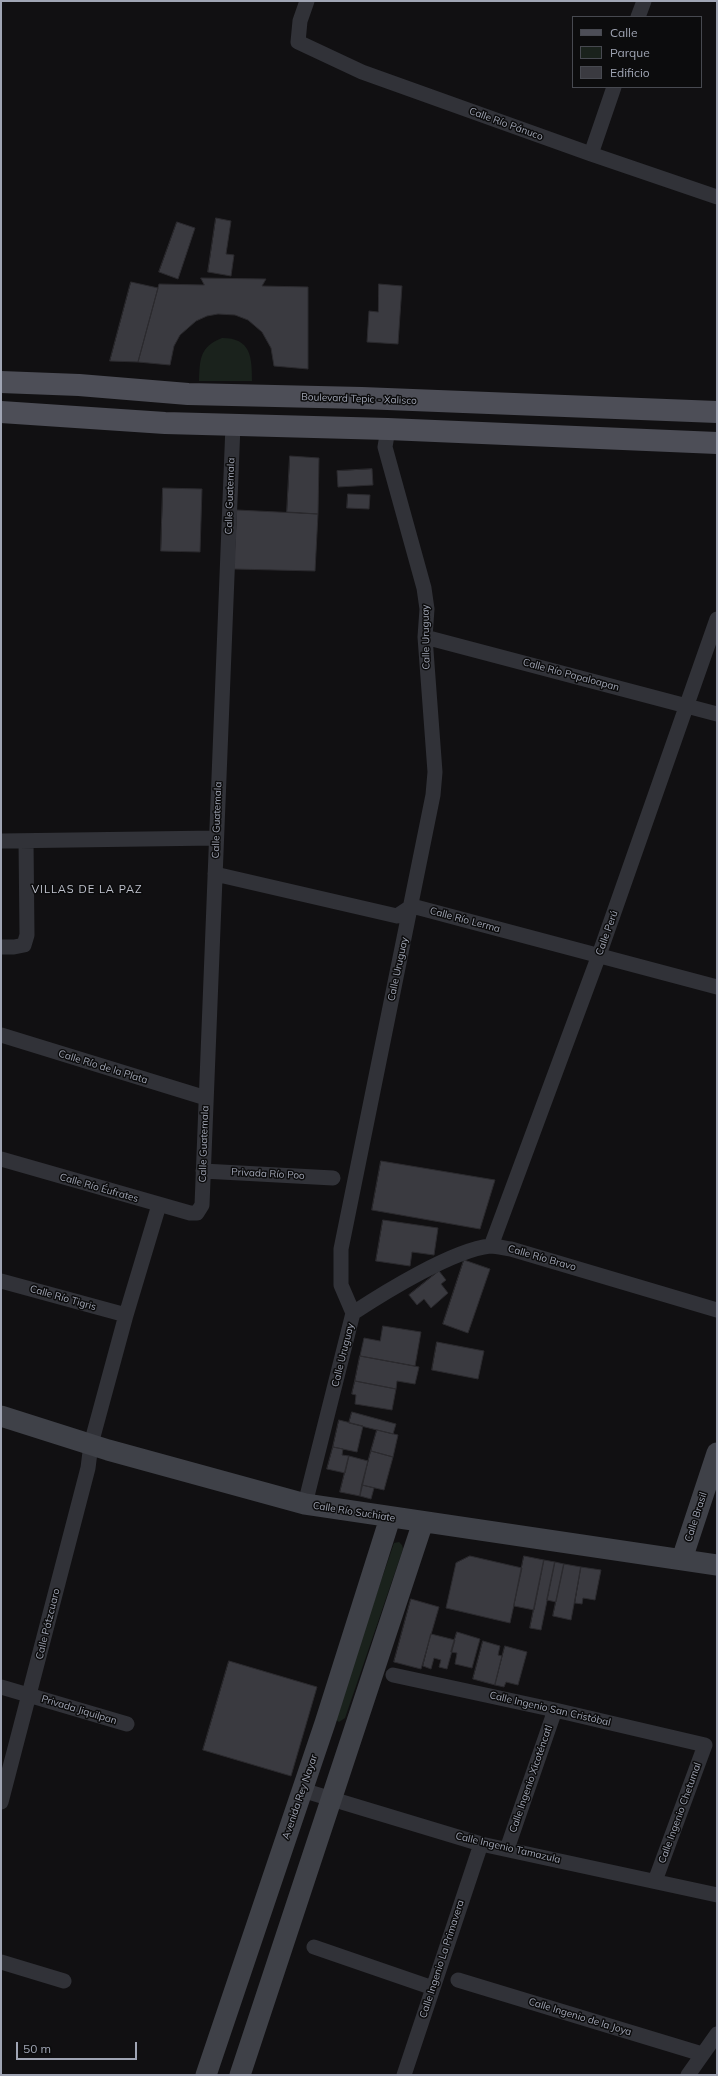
<!DOCTYPE html>
<meta charset="utf-8">
<style>
body{margin:0}
#map{position:relative;width:718px;height:2076px;overflow:hidden;background:#111012;font-family:Mulish,sans-serif}
canvas{display:block}
.frame{position:absolute;inset:0;border:2px solid #a0a5b4;pointer-events:none}
.legend{position:absolute;left:572px;top:16px;width:130px;height:72px;box-sizing:border-box;background:#0c0c0d;border:1px solid #474950;margin:0;padding:5px 7px;list-style:none;font-size:12px;color:#a0a5b4}
.legend li{display:flex;align-items:center;gap:8px;height:20px}
.legend b{width:20px;border:1px solid #474950}
.scale{position:absolute;left:16px;top:2042px;width:121px;height:18px;box-sizing:border-box;border:2px solid #a0a5b4;border-top:0;padding-left:5px;font-size:12px;line-height:14px;white-space:nowrap;color:#a0a5b4;-webkit-text-stroke:3px #0c0c0d;paint-order:stroke}
</style>
<div id="map">
<canvas width="718" height="2076"></canvas>
<div class="frame"></div>
<ul class="legend">
<li><b style="height:5px;background:#4d4e57"></b>Calle</li>
<li><b style="height:11px;background:#1a221c"></b>Parque</li>
<li><b style="height:11px;background:#3a3a40"></b>Edificio</li>
</ul>
<div class="scale">50 m</div>
</div>
<script>
const ctx = document.querySelector('canvas').getContext('2d');
ctx.lineJoin = 'round';
function fillPath(path, color) { ctx.fillStyle = color; ctx.fill(path, 'evenodd'); }
function trace(path, color, width, dash) { ctx.strokeStyle = color; ctx.lineWidth = width; ctx.lineCap = dash ? 'butt' : 'round'; ctx.setLineDash(dash || []); ctx.stroke(path); }
function label(font, color, halo, rows, align = 'center') {
  ctx.font = font + ' Mulish,sans-serif'; ctx.lineWidth = 3; ctx.setLineDash([]); ctx.textBaseline = 'middle'; ctx.strokeStyle = halo; ctx.fillStyle = color; for (const [text, x, y, turn = 0] of rows) {
    ctx.save(); ctx.translate(x, y); ctx.rotate((+turn || 0) * Math.PI / 180); ctx.textAlign = isNaN(turn) ? turn : align; if (halo) ctx.strokeText(text, 0, 0); ctx.fillText(text, 0, 0); ctx.restore();
  }
}
const green = new Path2D(`
 M222,338c29,0 30,19 30,43h-53c1,-21 0,-34 23,-43z
 M399,1542l3,3 1,4 -58,169 -6,4 -4,-3v-4l58,-169 1,-3z`);
const building = new Path2D(`
 M216,218l15,3 -5,33 8,1 -3,21 -23,-4z
 M177,222l18,6 -17,51 -19,-7z
 M201,278l65,1 -4,7 46,1v82l-34,-3 -3,-18 -9,-16 -14,-12 -13,-5 -17,-1 -11,2 -11,5 -16,14 -6,11 -4,19 -32,-3 21,-78 45,1z
 M131,282l27,6 -20,74 -28,-1z
 M379,284l23,2 -4,58 -31,-2 2,-31 9,1z
 M290,456l29,2 -1,56 -31,-2z
 M372,469l1,16 -35,2 -1,-16z
 M163,488l39,1 -2,63 -39,-1z
 M348,494l22,1 -1,14 -22,-1z
 M237,510l81,4 -3,57 -81,-2z
 M381,1161l114,19 -15,49 -108,-19z
 M383,1220l55,8 -4,27 -22,-3 -2,14 -34,-5z
 M464,1260l26,9 -22,64 -25,-9z
 M439,1271l7,9 -5,4 7,9 -17,15 -7,-9 -7,6 -8,-10z
 M383,1326l38,6 -6,34 -55,-10 4,-18 16,3z
 M437,1342l47,9 -6,28 -46,-9z
 M360,1356l59,11 -4,17 -18,-3 -1,8 -41,-8z
 M355,1381l41,8 -4,21 -37,-6 1,-9 -4,-1z
 M352,1412l44,12 -3,10 -44,-11z
 M339,1420l24,6 -6,26 -24,-5z
 M377,1430l21,5 -5,22 -22,-6z
 M333,1447l10,2 -1,6 7,1 -4,17 -18,-4z
 M371,1451l22,6 -9,33 -22,-5z
 M349,1456l19,5 -8,35 -20,-4z
 M362,1485l12,3 -3,11 -11,-3z
 M470,1556l52,12 -12,55 -64,-15 10,-45z
 M524,1556l20,4 -10,50 -20,-4z
 M544,1560l11,2 -14,68 -11,-2z
 M555,1562l9,2 -8,38 -9,-2z
 M564,1564l17,3 -10,53 -18,-4z
 M581,1567l20,3 -6,30 -12,-2 -1,6 -7,-1z
 M411,1599l28,8 -18,62 -27,-7z
 M457,1632l23,7 -8,29 -17,-4 2,-11 -6,-1z
 M431,1634l24,6 -8,29 -8,-2 2,-7 -7,-2 -3,11 -8,-3z
 M483,1641l17,5 -2,9 4,1 -7,29 -22,-6z
 M505,1646l22,6 -9,33 -12,-3 -2,5 -9,-2z
 M229,1661l88,26 -26,89 -88,-26z`);
const minor = new Path2D(`
 M307,1l-7,20 -2,21 64,30 229,82 126,43
 M638,17l6,-16
 M591,154l23,-67
 M425,637l292,77
 M1,841l215,-3
 M215,874l182,42 15,-10 305,81
 M1,947h13l10,-2 3,-10 -1,-94
 M1,1035l205,63
 M1,1159l189,54h7l5,-8 31,-780
 M203,1171l130,7
 M491,1246l108,-291 118,-336
 M1,1281l125,34
 M353,1313c32,-21 100,-63 137,-67 7,0 14,2 21,3l206,61
 M305,1504l48,-191 -12,-28v-36l92,-454 2,-23 -10,-135 2,-28 -3,-21 -39,-141 3,-18
 M393,1675l162,35 150,35 -50,136
 M1,1687l126,37
 M302,1790l179,54 236,51
 M1,1802l87,-334 3,-24 35,-129 33,-110
 M507,1849l48,-139
 M314,1947l119,41
 M1,1962l63,19
 M458,1980l244,74
 M404,2075l77,-231
 M688,2075l29,-41`);
const secondary = new Path2D(`
 M1,1416l107,34 197,54 412,61
 M682,1559l35,-106
 M206,2075l119,-352 65,-205
 M240,2075l183,-553`);
const primary = new Path2D(`
 M1,382l78,3 109,9 174,4 355,14
 M1,412l164,11 223,6 329,14`);
const streetNames = [
 ["Calle Río Pánuco",506,124,20],
 ["Boulevard Tepic - Xalisco",359,399,2],
 ["Calle Guatemala",230,496,-88],
 ["Calle Uruguay",426,637,-91],
 ["Calle Río Papaloapan",571,675,15],
 ["Calle Guatemala",217,820,-88],
 ["Calle Río Lerma",465,920,15],
 ["Calle Perú",607,933,-70],
 ["Calle Uruguay",398,969,-78],
 ["Calle Río de la Plata",103,1067,17],
 ["Calle Guatemala",204,1144,-88],
 ["Privada Río Poo",268,1174,3],
 ["Calle Río Éufrates",99,1188,16],
 ["Calle Río Bravo",542,1258,16],
 ["Calle Río Tigris",63,1298,16],
 ["Calle Uruguay",343,1355,-76],
 ["Calle Río Suchiate",354,1512,9],
 ["Calle Brasil",696,1517,-72],
 ["Calle Pátzcuaro",48,1624,-76],
 ["Calle Ingenio San Cristóbal",550,1709,13],
 ["Privada Jiquilpan",79,1710,17],
 ["Calle Ingenio Xicoténcatl",531,1779,-71],
 ["Avenida Rey Nayar",300,1797,-71],
 ["Calle Ingenio Chetumal",680,1813,-70],
 ["Calle Ingenio Tamazula",508,1848,13],
 ["Calle Ingenio La Primavera",442,1959,-72],
 ["Calle Ingenio de la Joya",580,2017,17]
];
const neighbourhoodNames = [
 ["VILLAS DE LA PAZ",87,890]
];
fillPath(green, '#1a221c');
fillPath(building, '#3a3a40');
trace(building, '#2b2a2e', 1);
trace(minor, '#313238', 15);
trace(secondary, '#3f4148', 21);
trace(primary, '#4d4e57', 22);
label('10px', '#a0a5b4', '#0c0c0d', streetNames);
ctx.letterSpacing = '1px';
label('11px', '#c2c5d0', '#0c0c0d', neighbourhoodNames);
ctx.letterSpacing = '0px';
</script>
